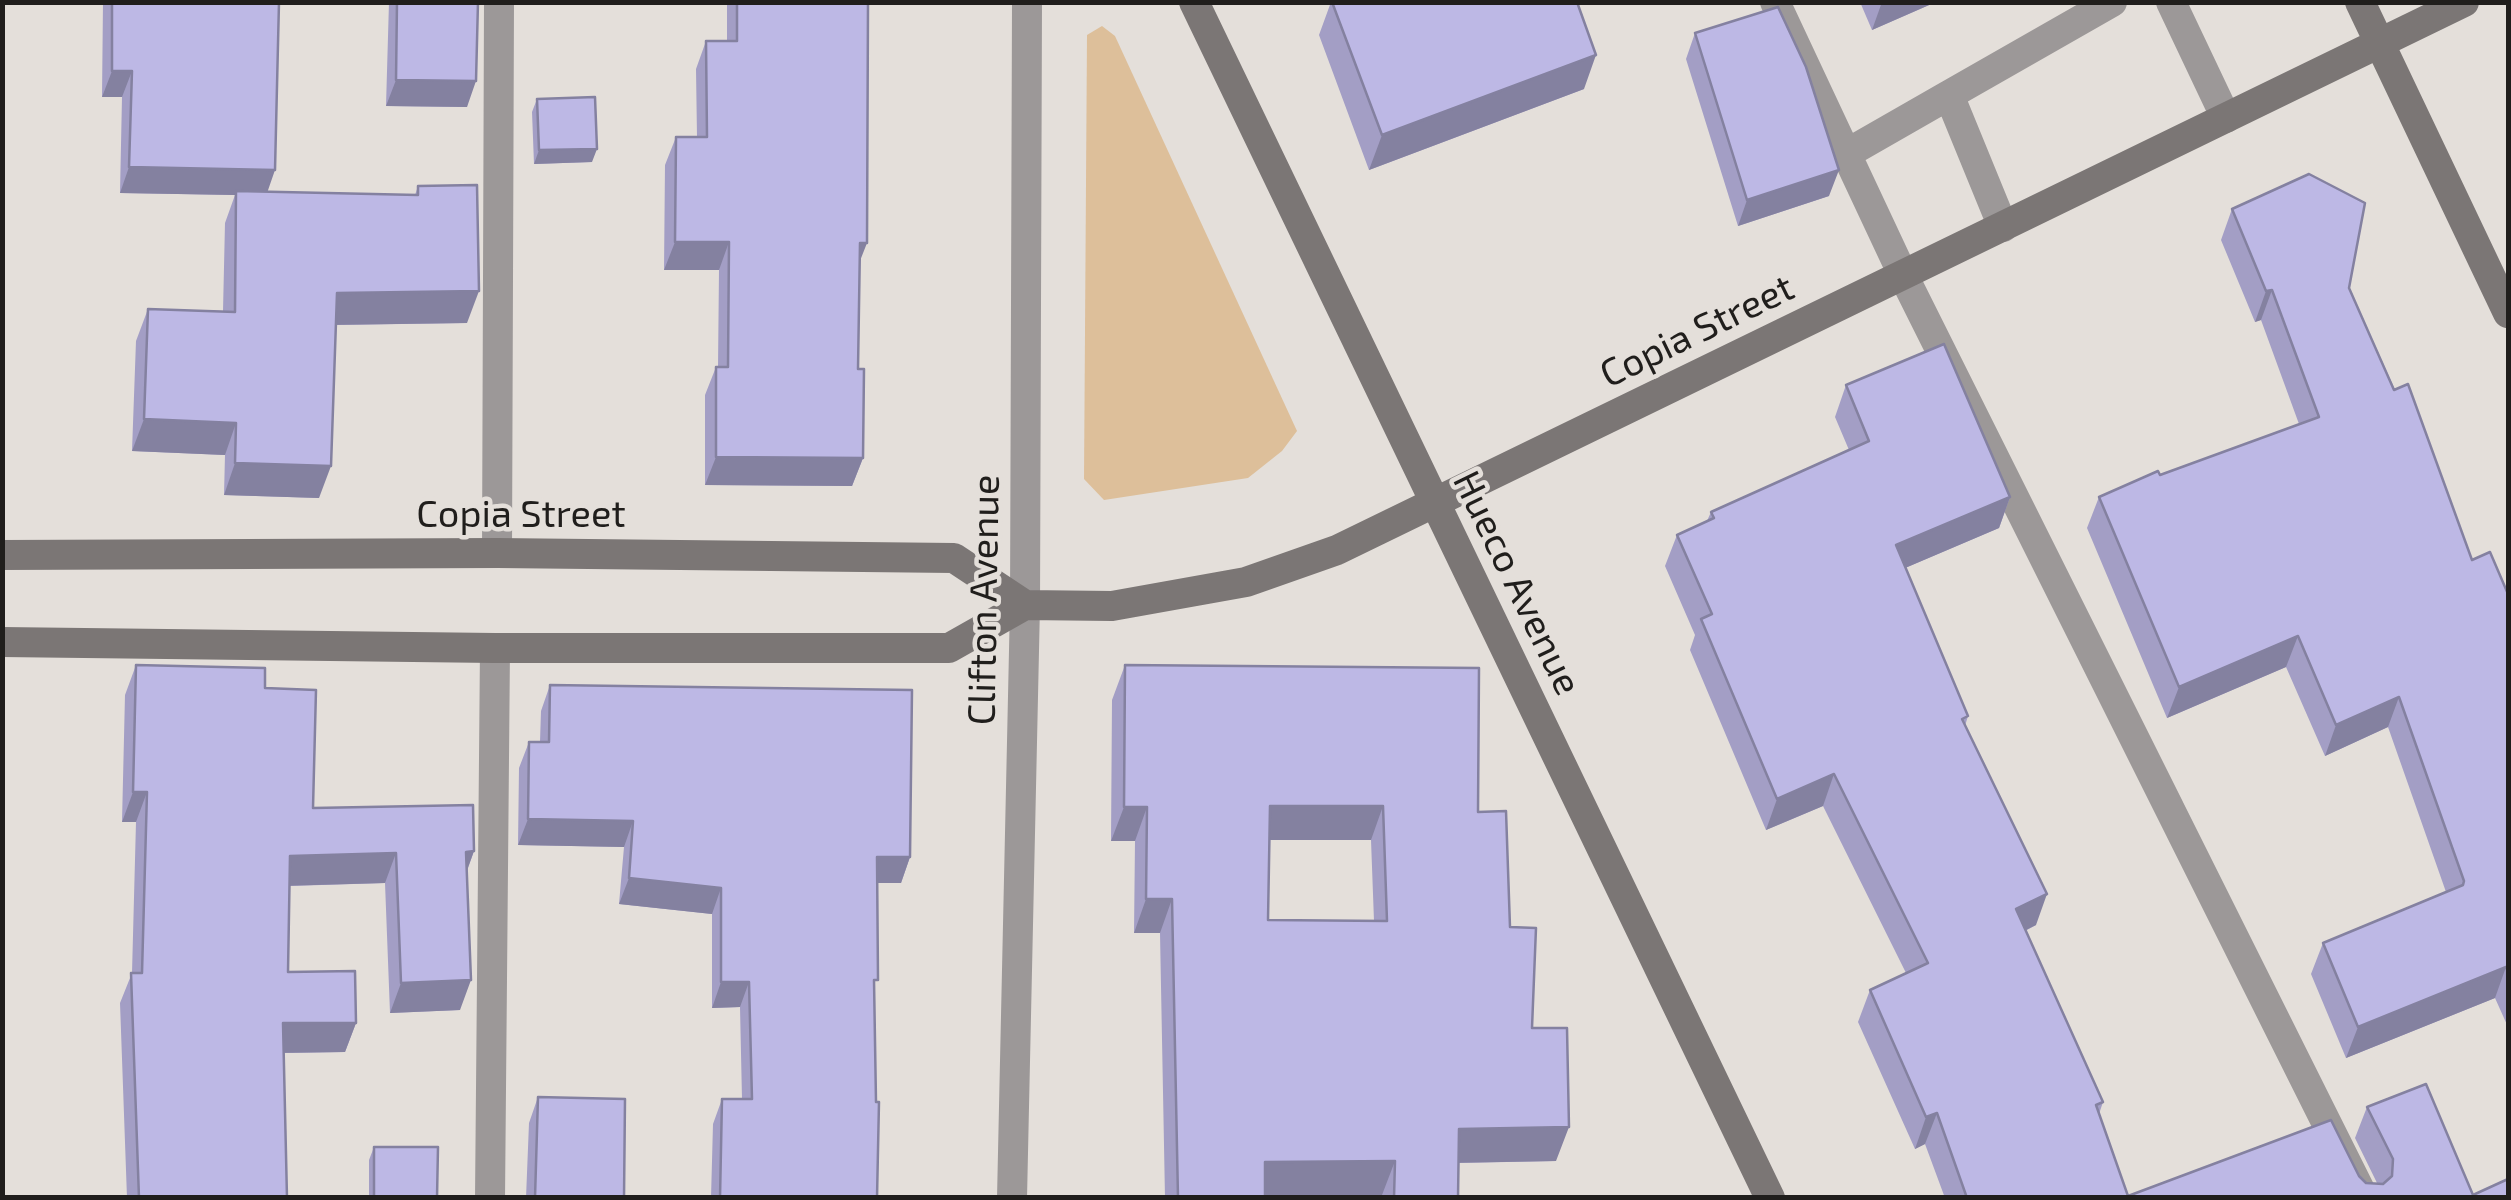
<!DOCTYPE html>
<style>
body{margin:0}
#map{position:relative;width:2511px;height:1200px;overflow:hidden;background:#e4dfda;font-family:"Exo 2",sans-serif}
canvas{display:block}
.frame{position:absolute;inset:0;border:5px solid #201e1c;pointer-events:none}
</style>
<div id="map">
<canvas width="2511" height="1200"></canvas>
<div class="frame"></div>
</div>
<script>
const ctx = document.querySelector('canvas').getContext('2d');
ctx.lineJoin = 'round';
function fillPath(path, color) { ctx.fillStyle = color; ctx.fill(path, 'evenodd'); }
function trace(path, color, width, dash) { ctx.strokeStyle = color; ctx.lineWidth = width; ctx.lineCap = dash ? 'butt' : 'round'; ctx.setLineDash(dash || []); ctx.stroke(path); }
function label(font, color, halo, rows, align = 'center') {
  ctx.font = font + ' "Exo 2",sans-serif'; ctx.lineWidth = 9; ctx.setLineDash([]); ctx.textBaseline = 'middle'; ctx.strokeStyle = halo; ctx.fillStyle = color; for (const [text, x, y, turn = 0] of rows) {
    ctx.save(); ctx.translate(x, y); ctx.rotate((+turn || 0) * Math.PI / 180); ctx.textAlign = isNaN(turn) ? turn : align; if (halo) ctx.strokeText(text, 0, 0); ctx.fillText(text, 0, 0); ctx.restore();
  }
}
const green = new Path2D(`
 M1102,26l13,10 182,395 -15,20 -34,27 -144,22 -20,-21 3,-444z`);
const lane = new Path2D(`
 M1775,2l128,273 461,923
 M2171,2l55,116
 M1846,154l103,-59
 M2003,227l-54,-132 163,-93
 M497,553l2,-551
 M490,1198l5,-550`);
const street = new Path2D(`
 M1012,1198l13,-593 2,-603`);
const secondary = new Path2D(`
 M1194,2l576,1196
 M2360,2l148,311
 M2,555l495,-2 457,5 71,47
 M2,642l493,6h454l76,-43 87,1 134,-24 91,-32 1127,-548`);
const wall = new Path2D(`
 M103,2h176l-12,190 148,3 3,-9 49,137 -131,2 -17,173 -95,-3 1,-40 -93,-4 4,-110 12,-32 75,2 2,-88 10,-28 -115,-2 2,-96h-20z
 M389,2h89l-11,105 -81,-1z
 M727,2h141l-9,261 -1,106 5,89 -11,28 -147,-1v-90l11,-28h2l1,-97h-55l1,-105 11,-28h21l-1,-68 10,-28h21z
 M1331,2h246l7,87 -215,81 -50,-135z
 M1860,2h76l-64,28z
 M1695,33l134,163 -91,30 -52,-167z
 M537,99l55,63 -58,2 -2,-52z
 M2232,209l117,79 123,272 36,34v433l-13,-29 -149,60 -35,-84 12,-31 123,-51 -58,-165 -63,29 -39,-89 -119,51 -80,-190 12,-31 200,-73 -38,-104 -6,2 -34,-82z
 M1846,385l164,112 -11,31 -94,40 63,148 -3,10 71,199 -11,6 78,171 -4,12 29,82 231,-20 7,7h11l-22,-45 12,-31 106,88 35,3h-563l-20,-54 -10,5 -57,-127 12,-32 36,-17 -83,-167 -57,24 -76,-180 5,-15 -30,-69 12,-31 30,-14 4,-9 138,-62 -14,-33z
 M136,665l129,23 48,120 161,43 -7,20 -7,139 -70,3 -5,-130 -95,3 -2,86 68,51 -11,29 -61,1 3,145h-160l-7,-195 12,-30 4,-151h-14l3,-127z
 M1125,665l353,147 32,115 22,101 24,133 -98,2v35h-76v-3l-217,3 -5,-265h-26l1,-92h-24l1,-141zM1269,840h102l3,81 -106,-1z
 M550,685l360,172 -9,26h-24l-3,109 3,206h-166l2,-74 9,-25h20l-2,-92 -28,1v-94l-93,-10 5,-57 -106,-2 1,-77 10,-26h11l1,-31z
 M538,1097l86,101h-98l3,-75z
 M374,1147l63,51h-68v-38z`);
const shadedWall = new Path2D(`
 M1882,2h54l-64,28z
 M1596,55l-12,34 -215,81 13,-35z
 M112,71h20l-10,26h-20z
 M396,80l80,1 -9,26 -81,-1z
 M597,149l-5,13 -58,2 5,-14z
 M129,167l146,3 -9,26 -30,-5 -1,4 -115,-2z
 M1839,170l-10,26 -91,30 9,-26z
 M675,242h54l-10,28h-55z
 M860,243h7l-11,28z
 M2272,290l-11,30 -6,2 11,-31z
 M479,291l-12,32 -142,2 12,-32z
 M144,419l92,4 -11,32 -93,-4z
 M716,457l147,1 -11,28 -147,-1z
 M235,463l96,3 -12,32 -95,-3z
 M2010,497l-11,31 -115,49 12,-32z
 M2298,636l-12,31 -119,51 12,-31z
 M2399,697l-11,30 -63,29 11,-31z
 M1834,774l-11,32 -57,24 11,-31z
 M133,792h14l-11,30h-14z
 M1270,806h113l-12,34h-114z
 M1124,807h23l-12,34h-24z
 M528,819l105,2 -9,26 -106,-2z
 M474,851l-11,30 3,-29z
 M396,853l-11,30 -106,3 11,-30z
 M877,857h33l-9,26h-34z
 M629,878l92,10 -9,26 -93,-10z
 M2047,894l-11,31 -32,16 12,-32z
 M1146,899h26l-12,34h-26z
 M2506,967l-11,31 -149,60 12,-31z
 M471,980l-11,30 -70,3 11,-30z
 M721,982h28l-9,25 -28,1z
 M283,1023h73l-11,29 -73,1z
 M1937,1113l-12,31 -10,5 11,-32z
 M1569,1127l-13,34 -110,2 13,-34z
 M1395,1161l-13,34 -129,1 12,-34z`);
const building = new Path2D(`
 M112,2h167l-4,168 -146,-3 3,-96h-20z
 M397,2h81l-2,79 -80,-1z
 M737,2h131l-1,241h-7l-2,126h6l-1,89 -147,-1v-90h12l1,-125h-54l1,-105h31l-1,-96h31z
 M1332,2h245l19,53 -214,80z
 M1778,7l28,60 33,103 -92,30 -52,-167z
 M595,97l2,52 -58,1 -2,-51z
 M2309,174l56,29 -16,85 45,102 14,-6 64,176 18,-8 18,42v378l-2,-5 -148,60 -35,-84 140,-58 1,-4 -65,-184 -63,28 -38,-89 -119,51 -80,-190 59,-26 2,4 159,-58 -47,-127 -6,1 -34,-82z
 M477,185l2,106 -142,2 -6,173 -96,-3 1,-40 -92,-4 4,-110 87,3 1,-121 182,4v-9z
 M1944,344l66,153 -114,48 72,171 -6,3 85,175 -31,15 87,193 -7,3 32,91 203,-76 28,56 7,7 17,1 9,-8 1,-17 -26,-52 59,-23 47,111 35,-16v19h-541l-30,-85 -11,4 -56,-127 58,-27 -94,-189 -57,25 -76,-180 11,-5 -35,-79 37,-17 -3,-6 158,-71 -23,-56z
 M136,665l129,3v20l51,2 -3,118 160,-3 1,46 -8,1 5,128 -70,3 -5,-130 -106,3 -2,116 67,-1 1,52h-73l4,175h-148l-8,-225h11l5,-181h-14z
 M1125,665l354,3 -1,144 28,-1 4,116 26,1 -4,100h35l2,99 -110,2 -1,69h-64l1,-37 -130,1v36h-87l-6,-299h-26l1,-92h-23zM1270,806h113l4,115 -119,-1z
 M550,685l362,5 -2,167h-33l1,123h-4l2,122h3l-2,96h-157l2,-99h30l-3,-117h-28v-94l-92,-10 4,-57 -105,-2 1,-77h20z
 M538,1097l87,2 -1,99h-89z
 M374,1147h64l-1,51h-63z`);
const streetNames = [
 ["Copia Street",1697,331,-26],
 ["Copia Street",521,514],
 ["Hueco Avenue",1517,583,64],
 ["Clifton Avenue",984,600,-89]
];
fillPath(green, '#ddbf9a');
trace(lane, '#9c9898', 30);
trace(street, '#9c9898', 30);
trace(secondary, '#7b7675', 30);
fillPath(wall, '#a39ec5');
fillPath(shadedWall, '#8481a0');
fillPath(building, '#bdb8e5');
trace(building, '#8481a0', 2.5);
label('38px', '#201e1c', '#e4dfda', streetNames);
</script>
